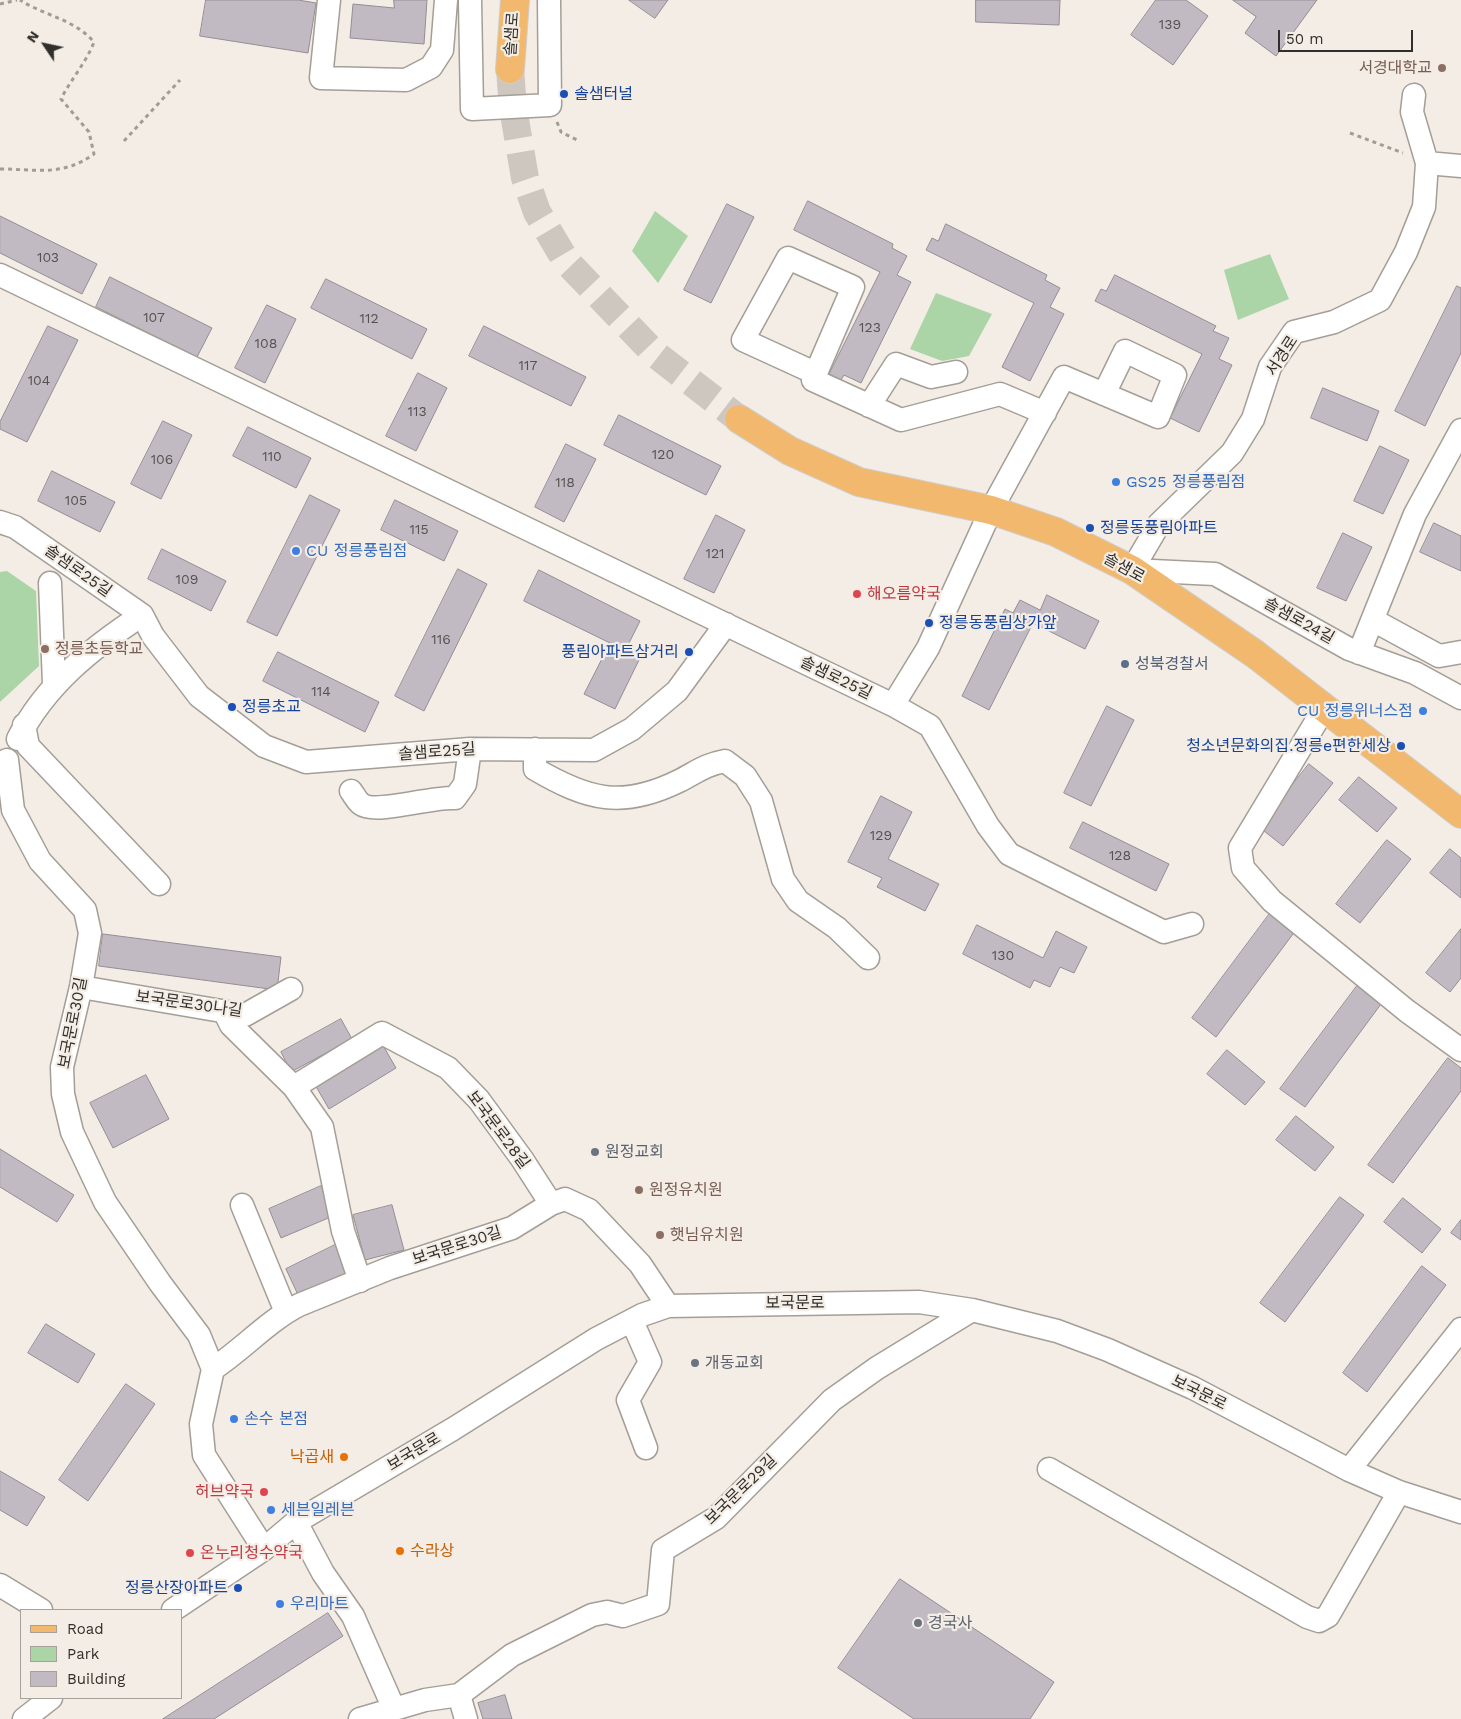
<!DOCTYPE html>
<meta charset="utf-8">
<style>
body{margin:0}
#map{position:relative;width:1461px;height:1719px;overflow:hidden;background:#f4ede5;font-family:"Work Sans",sans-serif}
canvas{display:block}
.legend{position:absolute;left:20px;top:1609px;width:162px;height:90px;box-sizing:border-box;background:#f4ede5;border:1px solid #a6a19b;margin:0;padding:6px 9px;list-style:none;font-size:15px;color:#312f2b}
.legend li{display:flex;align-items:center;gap:10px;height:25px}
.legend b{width:25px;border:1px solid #a6a19b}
.north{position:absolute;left:20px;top:20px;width:50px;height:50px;-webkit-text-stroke:4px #f4ede5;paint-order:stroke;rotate:304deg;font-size:14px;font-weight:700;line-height:20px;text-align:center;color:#312f2b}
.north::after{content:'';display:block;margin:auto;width:18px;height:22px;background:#312f2b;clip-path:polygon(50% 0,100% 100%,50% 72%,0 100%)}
.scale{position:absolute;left:1278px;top:30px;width:135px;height:22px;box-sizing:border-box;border:2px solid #312f2b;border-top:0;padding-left:6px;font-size:15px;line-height:18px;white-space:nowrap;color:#312f2b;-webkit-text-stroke:4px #f4ede5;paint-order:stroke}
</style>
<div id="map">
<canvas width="1461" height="1719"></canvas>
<ul class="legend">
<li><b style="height:6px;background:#f2b96e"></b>Road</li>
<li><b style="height:14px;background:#abd5a6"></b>Park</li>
<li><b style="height:14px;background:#c1bac3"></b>Building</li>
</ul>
<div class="north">N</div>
<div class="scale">50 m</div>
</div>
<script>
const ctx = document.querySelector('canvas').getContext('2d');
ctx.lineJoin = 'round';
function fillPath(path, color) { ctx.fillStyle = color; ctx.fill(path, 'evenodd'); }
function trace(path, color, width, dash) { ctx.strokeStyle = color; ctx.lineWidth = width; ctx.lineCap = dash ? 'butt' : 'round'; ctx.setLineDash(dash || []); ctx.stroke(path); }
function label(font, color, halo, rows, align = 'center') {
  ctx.font = font + ' "Work Sans","Noto Sans KR",sans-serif'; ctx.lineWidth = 4.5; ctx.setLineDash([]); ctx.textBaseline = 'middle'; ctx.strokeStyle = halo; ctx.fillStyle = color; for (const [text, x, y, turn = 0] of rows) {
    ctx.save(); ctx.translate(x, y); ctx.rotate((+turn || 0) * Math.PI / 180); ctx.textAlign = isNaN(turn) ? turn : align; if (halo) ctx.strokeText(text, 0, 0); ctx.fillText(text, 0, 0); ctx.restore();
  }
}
const green = new Path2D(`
 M655,211l33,25 -30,47 -26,-32z
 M1270,254l19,45 -51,21 -14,-50z
 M936,293l56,21 -23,42 -27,5 -32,-12z
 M7,571l29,20 3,75 -39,36v-130z`);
const building = new Path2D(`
 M206,0h92l18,3 -8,50 -108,-17z
 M394,0h33l-3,44 -74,-6 3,-34 41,4z
 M629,0h39l-13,18z
 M976,0h84l-1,25 -83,-3z
 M1156,0h30l22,16 -35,49 -42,-30z
 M1233,0h84l-41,56 -31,-23 11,-16z
 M808,201l85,43 -1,4 15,8 -10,19 14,7 -50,101 -17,-8 -3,5 -12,-6 51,-102 -86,-42z
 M727,204l27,13 -43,86 -27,-13z
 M0,216l97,48 -15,30 -82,-41z
 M946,224l101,51 -2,5 15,8 -10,19 14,7 -34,67 -28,-14 32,-64 -108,-53 6,-12 6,3z
 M1115,275l101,51 -3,5 16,7 -10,21 13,6 -33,67 -29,-14 32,-64 -107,-53 6,-12 5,2z
 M110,277l102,51 -15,29 -101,-50z
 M326,279l101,50 -15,30 -101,-51z
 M1457,286l4,2v65l-36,73 -30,-15z
 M267,305l29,14 -31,64 -30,-15z
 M48,326l30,14 -51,102 -27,-13v-7z
 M484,326l102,51 -15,29 -102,-50z
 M418,373l29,15 -31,63 -30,-15z
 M1323,388l56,23 -12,30 -56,-23z
 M619,415l102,51 -15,29 -102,-50z
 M163,421l29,14 -31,64 -30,-15z
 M248,427l63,31 -15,30 -63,-32z
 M566,444l30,15 -32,63 -29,-15z
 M1380,446l29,14 -26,54 -29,-13z
 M52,471l63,31 -15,30 -62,-31z
 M310,495l30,15 -63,126 -30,-14z
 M395,500l63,31 -14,30 -63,-31z
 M716,515l29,15 -31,63 -30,-14z
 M1434,523l27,13v35l-41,-19z
 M1343,533l29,14 -26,54 -29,-13z
 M162,549l64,32 -15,30 -63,-32z
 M458,569l29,15 -63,127 -29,-15z
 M539,570l101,51 -15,30 15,7 -25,51 -31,-15 26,-51 -86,-42z
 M1047,595l52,26 -14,28 -52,-26 -44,87 -27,-14 43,-87 8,4 7,-13 20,10z
 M278,652l101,50 -14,30 -102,-51z
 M1107,706l27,14 -43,86 -27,-13z
 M1309,764l24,19 -50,63 -24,-19z
 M1359,777l38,31 -20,24 -38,-32z
 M881,796l31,16 -24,47 51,25 -14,27 -48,-24 5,-9 -34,-16z
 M1083,822l86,42 -13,27 -86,-43z
 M1387,840l24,19 -51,64 -24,-19z
 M1450,849l11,9v40l-31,-25z
 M1271,912l25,18 -80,107 -24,-19z
 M977,925l66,33 13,-27 31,16 -13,26 -14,-6 -10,20 -16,-7 -4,8 -67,-34z
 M1461,929v49l-11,14 -24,-19z
 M103,934l178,23 -4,33 -178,-24z
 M1360,982l24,18 -79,107 -25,-18z
 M341,1019l11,20 -61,33 -10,-20z
 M381,1042l15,26 -67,41 -15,-26z
 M1227,1050l38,32 -20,23 -38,-31z
 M1448,1058l13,10v23l-68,92 -25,-18z
 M146,1075l23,44 -56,29 -23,-45z
 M1296,1116l38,31 -19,24 -39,-31z
 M0,1149l74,46 -17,27 -57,-35z
 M321,1186l12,30 -52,22 -12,-29z
 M1340,1197l24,18 -79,107 -25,-19z
 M1403,1198l38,31 -19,24 -38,-31z
 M392,1205l12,45 -39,10 -12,-45z
 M1461,1220v20l-10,-7z
 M337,1244l13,28 -51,25 -13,-28z
 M1422,1266l24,19 -79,107 -24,-19z
 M46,1324l49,30 -17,29 -50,-30z
 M126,1384l29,20 -67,97 -29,-21z
 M0,1471l45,26 -18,29 -27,-16z
 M900,1579l154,103 -24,37h-116l-76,-51z
 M328,1613l15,23 -129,83h-51z
 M505,1695l7,24h-29l-5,-16z`);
const majorTunnel = new Path2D(`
 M510,69l3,39 12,70 12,34 29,49 89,93 84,65`);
const path = new Path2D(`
 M0,4l17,-4
 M557,122l4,10 16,8
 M1350,133l53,20
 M124,141l56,-61
 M0,169c36,0 62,8 94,-15l-5,-22 -28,-33c10,-20 25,-36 33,-57 -20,-23 -49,-26 -74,-42`);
const minor = new Path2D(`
 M329,0l-8,78 85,2 25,-13 11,-17 4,-50
 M470,0l2,109 78,-4 -1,-105
 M1414,95l-2,17 15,51
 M1461,166l-34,-3 -3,44 -18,45 -26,48 -46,22 -40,10 -24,35 -17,52 -21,34 -73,71 -27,46 83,4 134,75 66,24 46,25
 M0,275l893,430 37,21 58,100 21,28 155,78 28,-8
 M815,373l-72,-33 45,-82 65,29 -40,93 88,40 99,-26 45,19
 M869,406l27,-42 35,13 25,-5
 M0,522l15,5 127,88 11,21 46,60 65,50 42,16 164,-13 124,1 38,-21 45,-38 49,-67
 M50,583l4,101
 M1373,620l66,36 22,-4
 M1359,653l56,-139 46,-84
 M893,705l35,-57 63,-138 73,-133 94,40 17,-42 -50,-24 -21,43
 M1325,707l-85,141 3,20 29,33 135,110 54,39
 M24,725l4,21 131,138
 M18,739c27,-54 75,-92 124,-124
 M535,749v20c53,31 87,40 144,12 18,-9 25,-16 46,-20l20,15 16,25 22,78 15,22 39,27 31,30
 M0,764l7,-4 6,50 27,51 45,49 5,23 -9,54 -19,80 1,27 9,38 33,70 55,81 39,52 14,34 -12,55 3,31 60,94
 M351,791c3,4 6,10 10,13 15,11 71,-8 94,-6l10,-14 5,-35
 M81,987l164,28 46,-26
 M224,1011l7,14 63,62 28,40 21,104 17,50
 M294,1087l88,-54 66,35 31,32 43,59 29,45
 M242,1205l44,107
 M632,1321l18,41 -22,38 18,48
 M213,1369c30,-20 55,-48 86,-64l91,-37 122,-40 39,-24 14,-5 24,11 51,54 28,42
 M1049,1469l258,148 12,4 9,-5 71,-124
 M1349,1470l112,-141
 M296,1522l27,51 30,43 41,93
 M0,1585l41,25
 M173,1610l91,-61 32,-27 157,-93 143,-90 46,-24 26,-9 251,-4 53,8 85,21 51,19 85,38 156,82 50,22 62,20
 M459,1695l7,24
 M24,1719l27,-21
 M360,1719l65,-19 34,-5 53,-40 80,-40 15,-3 16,4 35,-12 5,-54 53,-32 116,-118 45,-32 95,-58`);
const major = new Path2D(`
 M510,69l5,-69
 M739,419l51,32 69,31 132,28 65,22 76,38 123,84 206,160`);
const markers = [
 [1442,68,5,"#8d6e63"],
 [564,94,5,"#1a4fb4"],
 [1116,482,5,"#3f7fe0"],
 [1090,528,5,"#1a4fb4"],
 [296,551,5,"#3f7fe0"],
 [857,594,5,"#e0444e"],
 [929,623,5,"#1a4fb4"],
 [45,649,5,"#8d6e63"],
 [689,652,5,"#1a4fb4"],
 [1125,664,5,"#5c6f8a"],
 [232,707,5,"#1a4fb4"],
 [1423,711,5,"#3f7fe0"],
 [1401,746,5,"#1a4fb4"],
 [595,1152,5,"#6b7280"],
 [639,1190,5,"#8d6e63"],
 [660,1235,5,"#8d6e63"],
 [695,1363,5,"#6b7280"],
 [234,1419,5,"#3f7fe0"],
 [344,1457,5,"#e8710a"],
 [264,1492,5,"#e0444e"],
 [271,1510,5,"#3f7fe0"],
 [400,1551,5,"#e8710a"],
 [190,1553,5,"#e0444e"],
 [238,1588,5,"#1a4fb4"],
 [280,1604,5,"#3f7fe0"],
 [918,1623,5,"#6b7280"]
];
const numberNames = [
 ["139",1170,25],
 ["103",48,258],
 ["107",154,318],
 ["112",369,319],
 ["123",870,328],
 ["108",266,344],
 ["117",528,366],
 ["104",39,381],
 ["113",417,412],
 ["120",663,455],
 ["110",272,457],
 ["106",162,460],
 ["118",565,483],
 ["105",76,501],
 ["115",419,530],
 ["121",715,554],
 ["109",187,580],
 ["116",441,640],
 ["114",321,692],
 ["129",881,836],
 ["128",1120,856],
 ["130",1003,956]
];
const streetNames = [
 ["솔샘로",512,34,-86],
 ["서경로",1282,356,-57],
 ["솔샘로",1124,568,29],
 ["솔샘로25길",78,571,35],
 ["솔샘로24길",1299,621,29],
 ["솔샘로25길",836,678,26],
 ["솔샘로25길",437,752,-4],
 ["보국문로30나길",189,1004,8],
 ["보국문로30길",73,1023,-79],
 ["보국문로28길",498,1130,53],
 ["보국문로30길",457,1246,-18],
 ["보국문로",795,1303],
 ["보국문로",1199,1393,26],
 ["보국문로",414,1452,-31],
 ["보국문로29길",741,1490,-44]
];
const educationNames = [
 ["서경대학교",1432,68,"right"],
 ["정릉초등학교",55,649],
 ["원정유치원",649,1190],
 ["햇님유치원",670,1235]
];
const transitNames = [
 ["솔샘터널",574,94],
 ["정릉동풍림아파트",1100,528],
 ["정릉동풍림상가앞",939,623],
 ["풍림아파트삼거리",679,652,"right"],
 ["정릉초교",242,707],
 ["청소년문화의집.정릉e편한세상",1391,746,"right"],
 ["정릉산장아파트",228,1588,"right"]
];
const shopNames = [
 ["GS25 정릉풍림점",1126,482],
 ["CU 정릉풍림점",306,551],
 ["CU 정릉위너스점",1413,711,"right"],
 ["손수 본점",244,1419],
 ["세븐일레븐",281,1510],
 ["우리마트",290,1604]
];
const healthNames = [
 ["해오름약국",867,594],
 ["허브약국",254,1492,"right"],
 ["온누리청수약국",200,1553]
];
const serviceNames = [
 ["성북경찰서",1135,664]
];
const worshipNames = [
 ["원정교회",605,1152],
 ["개동교회",705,1363],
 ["경국사",928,1623]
];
const foodNames = [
 ["낙곱새",334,1457],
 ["수라상",410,1551,"left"]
];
fillPath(green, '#abd5a6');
fillPath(building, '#c1bac3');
trace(building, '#938d95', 1);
trace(majorTunnel, '#cdc7c0', 28, [28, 14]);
trace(minor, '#a49e96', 25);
trace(major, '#cecdcc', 30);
trace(path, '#a19c95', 3, [4, 4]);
trace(minor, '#fff', 22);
trace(major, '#f2b96e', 28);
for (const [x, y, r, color] of markers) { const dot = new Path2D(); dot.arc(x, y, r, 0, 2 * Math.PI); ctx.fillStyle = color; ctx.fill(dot); trace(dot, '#f4ede5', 2); }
label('14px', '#555251', null, numberNames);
label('16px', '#312f2b', '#f4ede5', streetNames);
label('16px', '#785e54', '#f4ede5', educationNames, 'left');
label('16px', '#164399', '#f4ede5', transitNames, 'left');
label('16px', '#366cbe', '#f4ede5', shopNames, 'left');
label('16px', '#be3a42', '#f4ede5', healthNames, 'left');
label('16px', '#4e5e75', '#f4ede5', serviceNames, 'left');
label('16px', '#5b616d', '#f4ede5', worshipNames, 'left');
label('16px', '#c56008', '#f4ede5', foodNames, 'right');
</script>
